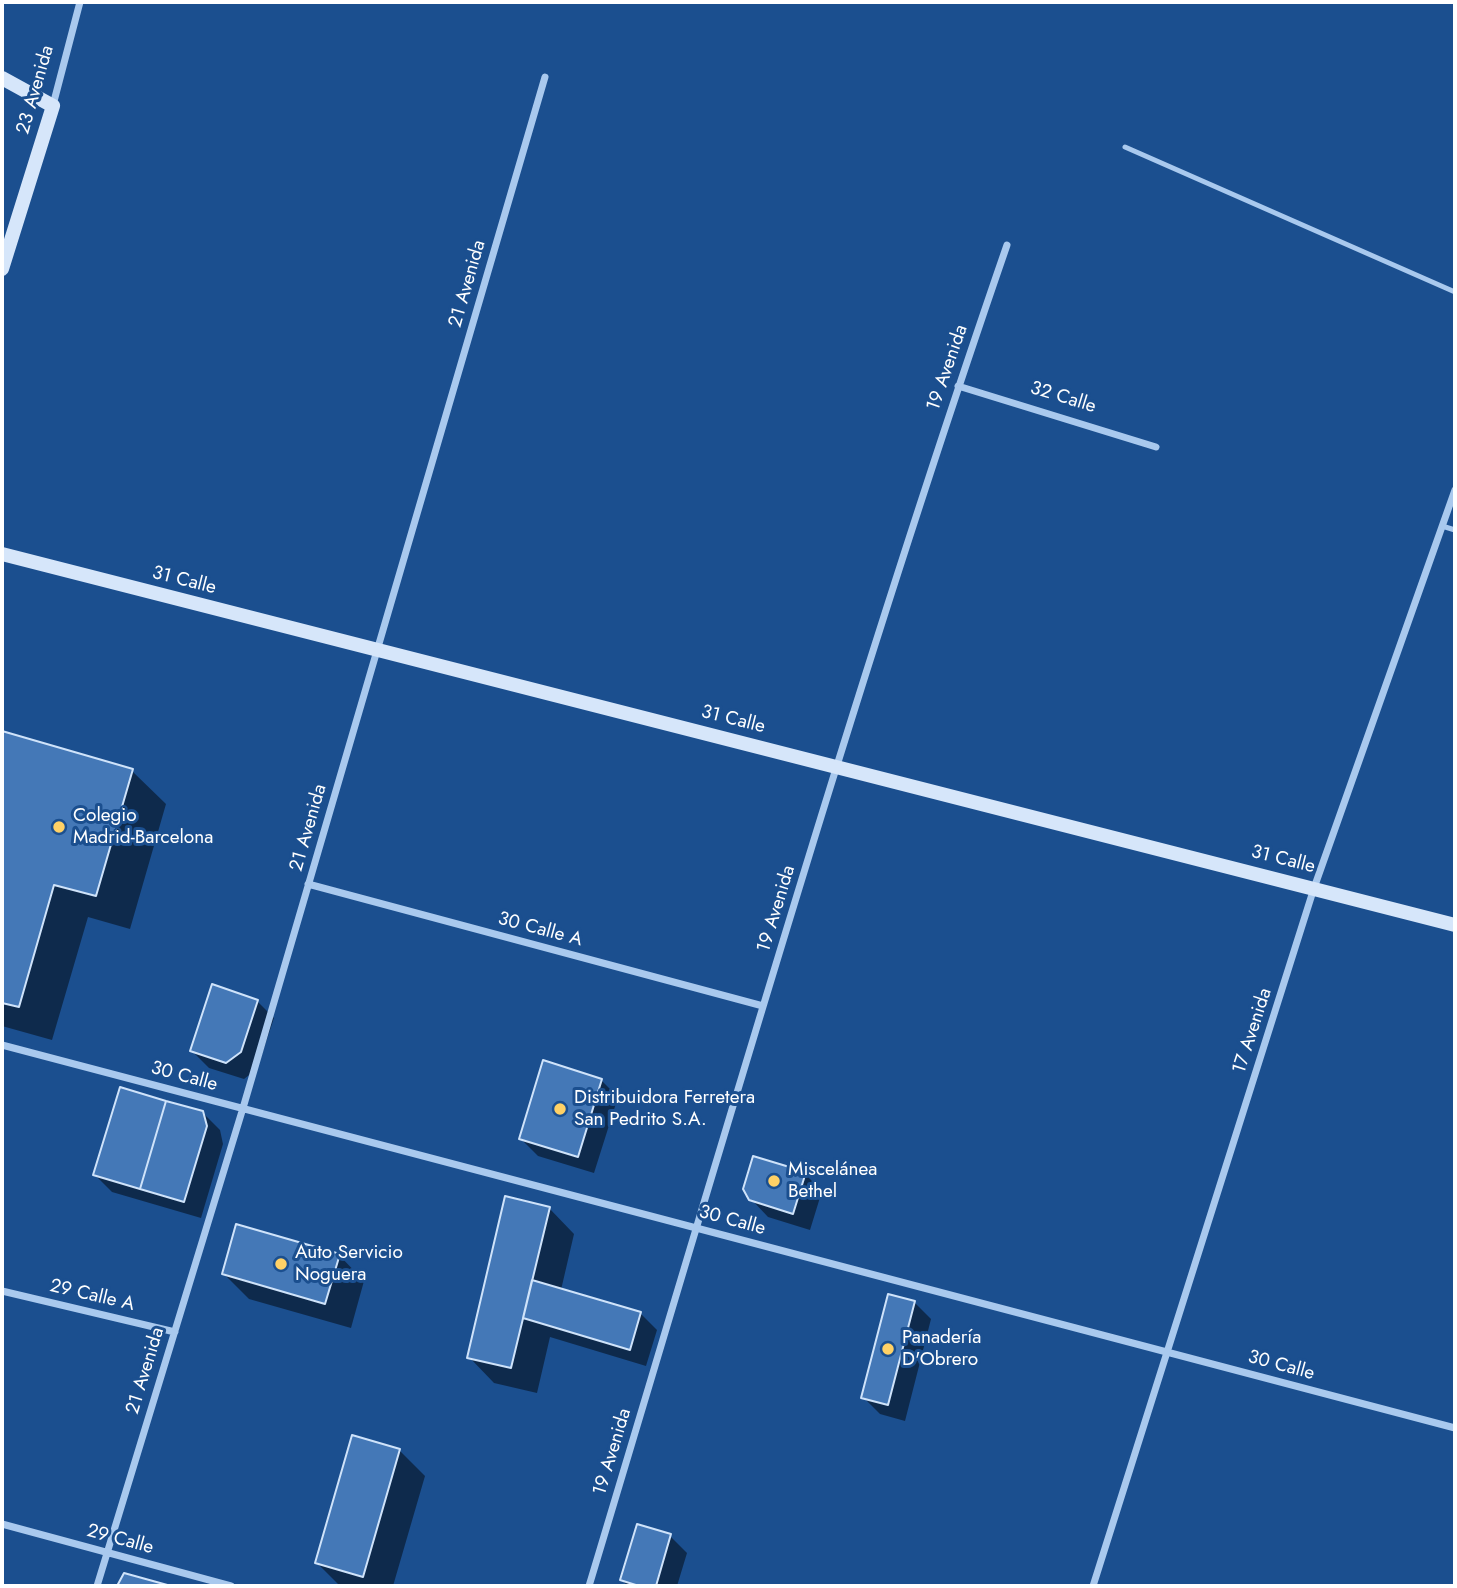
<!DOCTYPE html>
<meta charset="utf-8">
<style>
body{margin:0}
#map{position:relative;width:1457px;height:1588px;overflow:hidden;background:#1b4f8f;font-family:Jost,sans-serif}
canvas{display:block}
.frame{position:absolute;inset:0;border:4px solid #fff;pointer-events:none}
</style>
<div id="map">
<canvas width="1457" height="1588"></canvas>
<div class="frame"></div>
</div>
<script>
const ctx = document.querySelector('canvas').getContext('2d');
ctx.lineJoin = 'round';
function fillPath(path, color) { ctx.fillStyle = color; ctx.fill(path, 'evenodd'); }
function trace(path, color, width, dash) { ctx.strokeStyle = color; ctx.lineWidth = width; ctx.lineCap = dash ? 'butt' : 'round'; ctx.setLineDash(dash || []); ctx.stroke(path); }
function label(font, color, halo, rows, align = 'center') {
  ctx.font = font + ' Jost,sans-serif'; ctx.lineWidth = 6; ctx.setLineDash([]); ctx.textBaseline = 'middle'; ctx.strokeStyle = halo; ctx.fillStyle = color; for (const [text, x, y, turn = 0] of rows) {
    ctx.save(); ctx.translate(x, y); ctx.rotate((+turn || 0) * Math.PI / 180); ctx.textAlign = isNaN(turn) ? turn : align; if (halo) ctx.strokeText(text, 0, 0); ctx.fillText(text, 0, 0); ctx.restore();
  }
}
const shadow = new Path2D(`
 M2,733l130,38 34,33 -36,125 -42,-12 -36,123 -50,-14z
 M257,1001l17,17 -17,51 -13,10 -35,-11 -17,-17z
 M601,1080l17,17 -24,76 -56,-17 -17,-17z
 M202,1112l18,18 3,14 -22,74 -89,-26 -17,-17z
 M805,1174l17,17 -12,39 -42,-13 -17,-18z
 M549,1208l25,26 -13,56 79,23 17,17 -11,36 -96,-29 -13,56 -43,-10 -25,-26z
 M339,1255l25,26 -13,47 -102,-29 -25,-25z
 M914,1302l17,17 -26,102 -25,-7 -17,-17z
 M399,1450l26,26 -32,110h-53l-23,-23z
 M670,1536l17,17 -10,33h-49l-6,-6z`);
const building = new Path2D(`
 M2,731l131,38 -37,127 -42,-11 -35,122 -17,-4z
 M212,984l46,16 -17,52 -15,11 -36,-12z
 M543,1060l59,19 -24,78 -59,-18z
 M120,1087l46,14 -26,88 -47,-14z
 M166,1101l37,10 4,15 -23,76 -44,-13z
 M753,1156l53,16 -13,42 -44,-14 -6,-11z
 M505,1196l45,11 -39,161 -44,-10z
 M236,1224l104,30 -15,50 -103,-30z
 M532,1280l109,32 -11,38 -107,-32z
 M888,1294l27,7 -27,104 -27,-7z
 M352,1435l48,14 -37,128 -48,-14z
 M637,1524l34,10 -15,52h-17l-19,-6z
 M124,1573l47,13h-54z`);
const lane = new Path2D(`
 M1125,147l330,145
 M1442,526l13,4`);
const street = new Path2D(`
 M53,105l27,-103
 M958,386l198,61
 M308,884l455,122
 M2,1045l1453,383
 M2,1291l173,41
 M2,1524l229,62
 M97,1586l146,-478 302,-1031
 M589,1586c135,-448 265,-898 418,-1341
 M1093,1586l221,-698 141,-398`);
const secondary = new Path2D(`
 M2,78l51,28 -51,163
 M2,554l1453,371`);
const markers = [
 [59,827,7,"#ffd166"],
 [560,1109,7,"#ffd166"],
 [774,1181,7,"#ffd166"],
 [281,1264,7,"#ffd166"],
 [888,1349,7,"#ffd166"]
];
const streetNames = [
 ["23 Avenida",36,90,-74],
 ["21 Avenida",468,284,-74],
 ["19 Avenida",948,368,-71],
 ["32 Calle",1063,398,17],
 ["31 Calle",184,581,14],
 ["31 Calle",733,720,14],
 ["21 Avenida",309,828,-74],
 ["31 Calle",1283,860,14],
 ["19 Avenida",777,909,-73],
 ["30 Calle A",540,930,15],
 ["17 Avenida",1253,1031,-72],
 ["30 Calle",184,1077,15],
 ["30 Calle",732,1221,15],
 ["29 Calle A",92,1296,13],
 ["30 Calle",1281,1366,15],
 ["21 Avenida",146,1371,-73],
 ["19 Avenida",613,1452,-73],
 ["29 Calle",120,1540,15]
];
const poiNames = [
 ["Colegio",73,816],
 ["Madrid-Barcelona",73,838],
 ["Distribuidora Ferretera",574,1098],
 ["San Pedrito S.A.",574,1120],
 ["Miscelánea",788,1170],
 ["Bethel",788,1192],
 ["Auto Servicio",295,1253],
 ["Noguera",295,1275],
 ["Panadería",902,1338],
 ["D'Obrero",902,1360]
];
fillPath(shadow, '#0007');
fillPath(building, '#4478b7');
trace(building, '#cfe3fa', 2);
trace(lane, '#a9c9ee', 5);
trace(street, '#a9c9ee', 7);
trace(secondary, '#d6e6fa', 14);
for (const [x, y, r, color] of markers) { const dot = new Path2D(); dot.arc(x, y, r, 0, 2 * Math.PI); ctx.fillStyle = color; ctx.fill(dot); trace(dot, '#1b4f8f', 2.5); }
label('19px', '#fff', '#1b4f8f', streetNames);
label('19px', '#fff', '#1b4f8f', poiNames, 'left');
</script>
